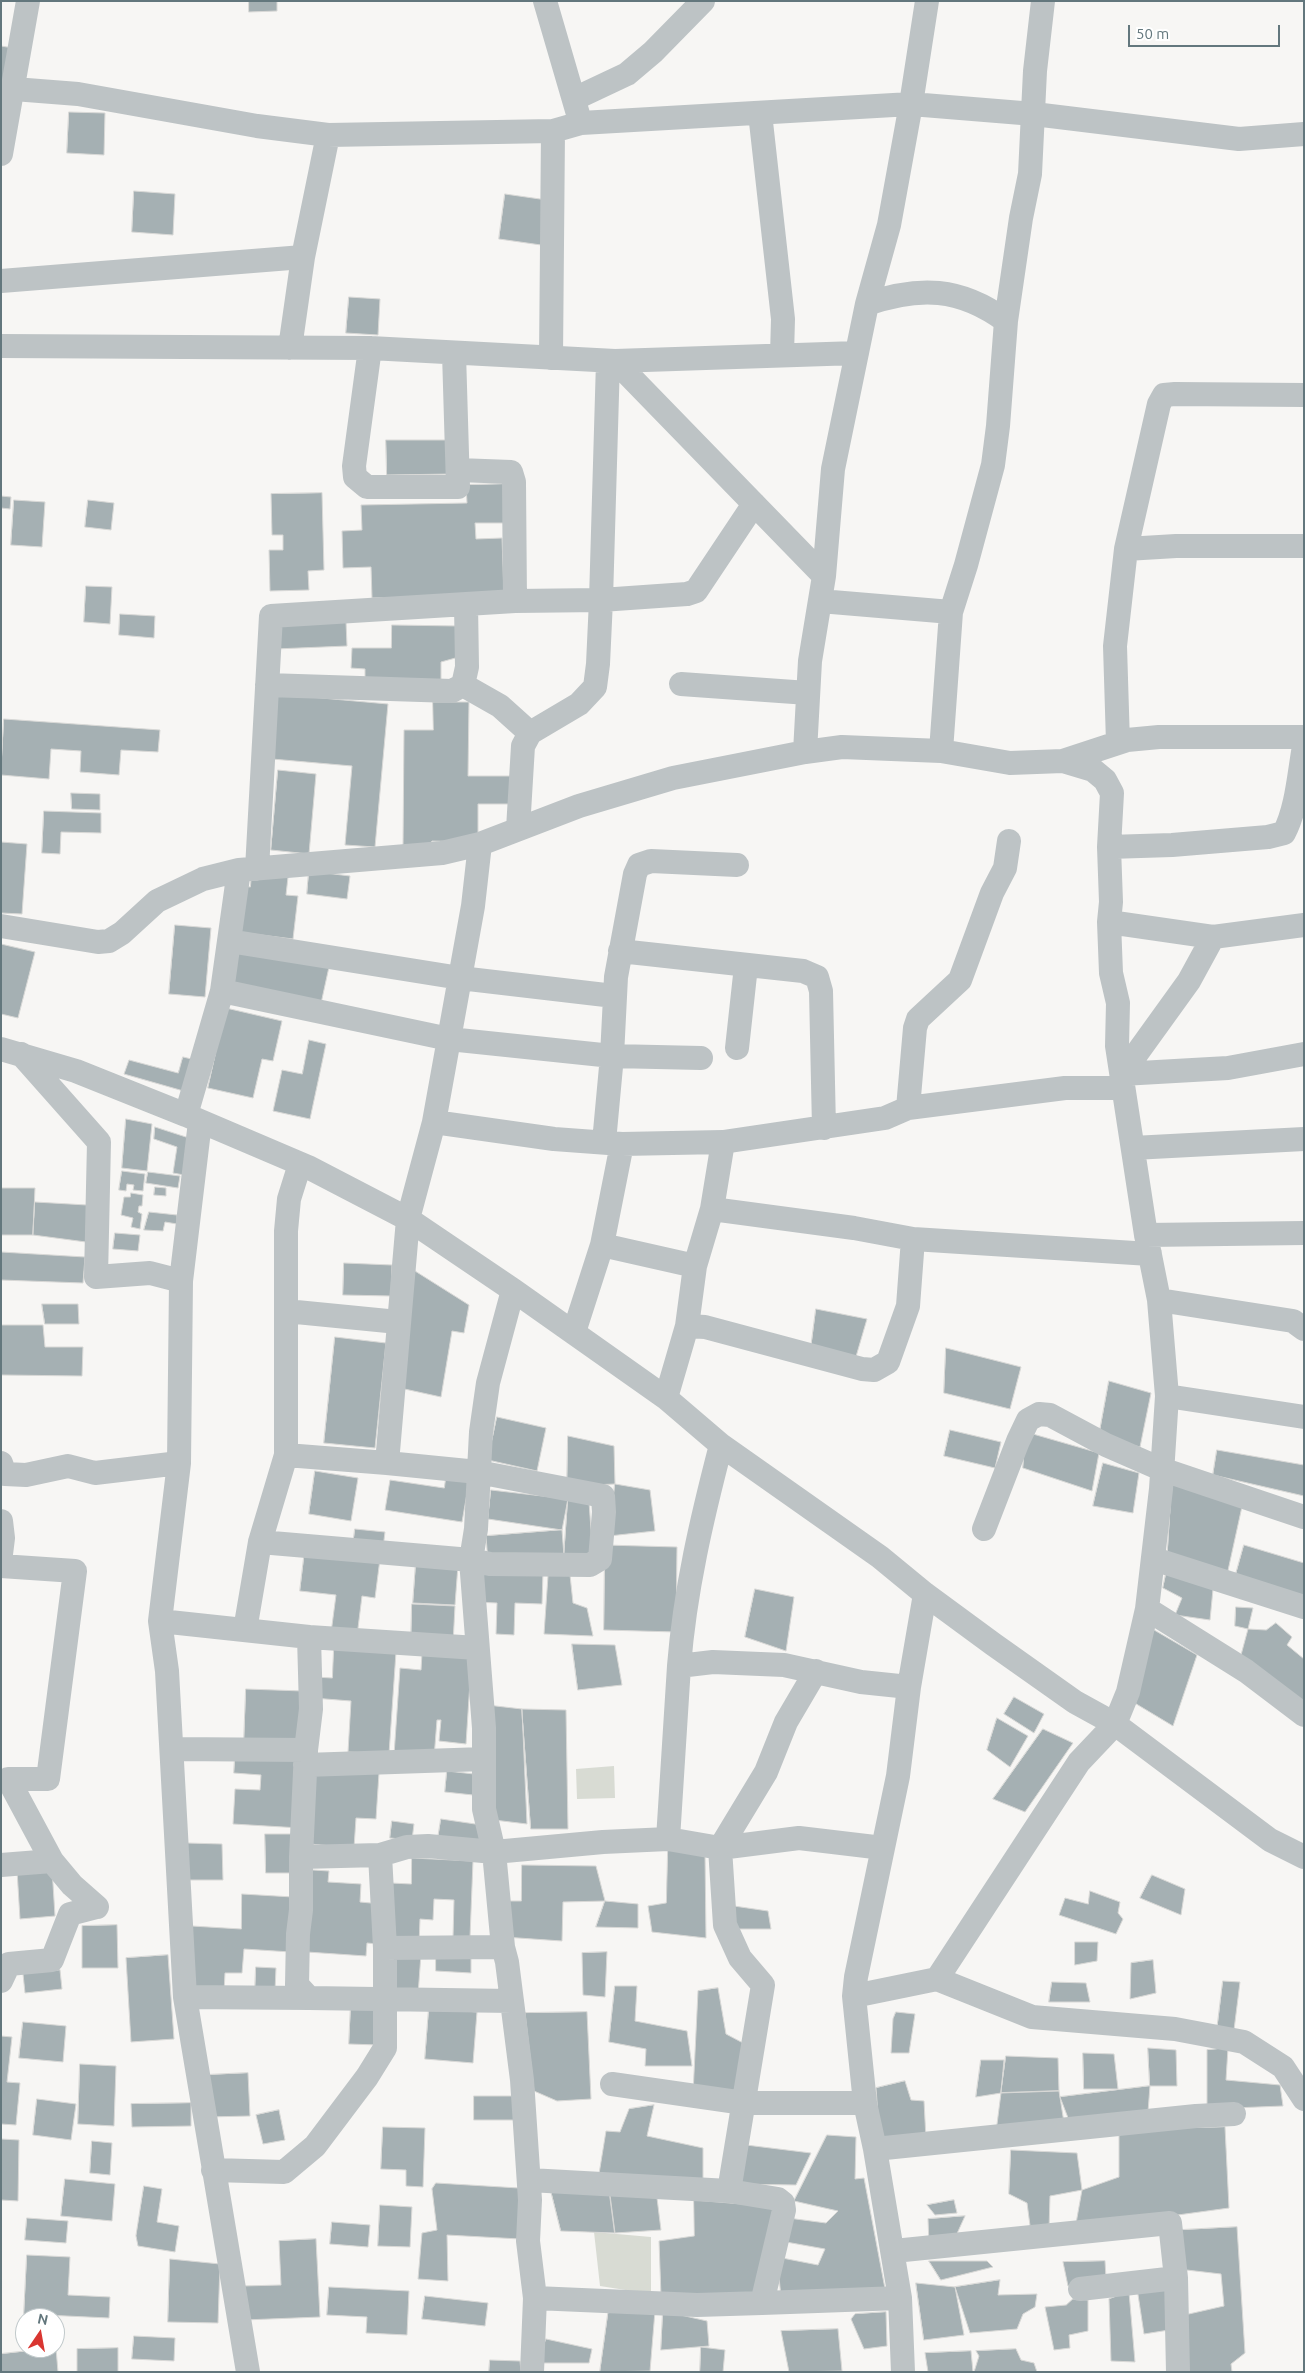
<!DOCTYPE html>
<style>
body{margin:0}
#map{position:relative;width:1305px;height:2373px;overflow:hidden;background:#f7f6f4;font-family:Ubuntu,sans-serif}
canvas{display:block}
.frame{position:absolute;inset:0;border:2px solid #63777d;pointer-events:none}
.north{position:absolute;left:15px;top:2308px;width:50px;height:50px;box-sizing:border-box;background:#fff;border:1px solid #c1c9cb;border-radius:50%;rotate:12deg;font-size:14px;font-weight:700;line-height:20px;text-align:center;color:#63777d}
.north::after{content:'';display:block;margin:auto;width:18px;height:22px;background:#d93631;clip-path:polygon(50% 0,100% 100%,50% 72%,0 100%)}
.scale{position:absolute;left:1128px;top:25px;width:152px;height:22px;box-sizing:border-box;border:2px solid #63777d;border-top:0;padding-left:6px;font-size:15px;line-height:18px;white-space:nowrap;color:#63777d;-webkit-text-stroke:4px #fff;paint-order:stroke}
</style>
<div id="map">
<canvas width="1305" height="2373"></canvas>
<div class="frame"></div>
<div class="north">N</div>
<div class="scale">50 m</div>
</div>
<script>
const ctx = document.querySelector('canvas').getContext('2d');
ctx.lineJoin = 'round';
function fillPath(path, color) { ctx.fillStyle = color; ctx.fill(path, 'evenodd'); }
function trace(path, color, width, dash) { ctx.strokeStyle = color; ctx.lineWidth = width; ctx.lineCap = dash ? 'butt' : 'round'; ctx.setLineDash(dash || []); ctx.stroke(path); }
const green = new Path2D(`
 M614,1766l1,32 -38,1 -1,-30z
 M594,2232l57,5v57l-51,-8z`);
const building = new Path2D(`
 M249,1h28v10l-28,1z
 M1,46l12,2 -12,61z
 M69,112l36,1 -1,42 -37,-2z
 M134,191l41,3 -2,41 -41,-3z
 M505,194l42,6 -6,45 -42,-6z
 M349,297l31,2 -2,36 -32,-2z
 M386,440h65l1,34 -65,1z
 M504,484l1,39h-30l1,16 26,-1 2,57 -132,3 -1,-31 -28,1 -1,-37 20,-1 -1,-25 106,-2 -1,-18z
 M322,493l2,77 -16,1 1,19 -39,1 -1,-41h14v-15h-11l-1,-41z
 M1,496l10,1 -1,12 -9,-1z
 M14,500l31,2 -3,45 -31,-2z
 M88,500l26,3 -3,27 -26,-3z
 M86,586l26,1 -2,37 -26,-2z
 M120,614l35,2 -1,22 -35,-3z
 M346,621l1,25 -72,3 -2,-25z
 M392,625l67,1v31l-18,5v23l-76,-1v-15l-14,-1 1,-20h39z
 M277,694l111,10 -13,143 -30,-2 7,-79 -80,-7z
 M433,702h36l-1,74h43v28h-33v38l-46,-1 -5,5h-24l1,-116h29z
 M4,719l156,11 -2,22 -37,-2 -2,25 -39,-3 1,-21 -30,-2 -2,30 -48,-4z
 M278,770l38,4 -7,80 -38,-4z
 M71,793l29,1v16l-28,-1z
 M44,811l57,2v20l-40,-1 -1,22 -18,-1z
 M1,842l26,2 -5,70 -21,-1z
 M309,871l41,5 -3,23 -40,-5z
 M252,873l36,4 -2,18 12,1 -5,43 -56,-7 6,-46 7,1z
 M175,925l36,3 -6,69 -36,-3z
 M1,944l34,8 -17,66 -17,-4z
 M239,947l90,20 -9,41 -90,-20z
 M226,1008l56,13 -9,40 -11,-2 -9,39 -45,-10z
 M309,1040l17,4 -16,75 -37,-8 9,-41 20,4z
 M183,1057l13,3 -9,32 -63,-18 5,-14 49,13z
 M126,1119l26,5 -5,47 -25,-3z
 M155,1127l34,11 -5,37 -11,-2 4,-26 -23,-8z
 M122,1171l23,3 -2,17 -10,-1 1,-5 -7,-1 -1,7 -7,-1z
 M148,1172l32,4 -2,12 -32,-5z
 M155,1187l11,1v8l-12,-1z
 M1,1188h34l-2,47h-32z
 M131,1193l12,2 -1,11h-3l-1,6 4,2 -2,15 -9,-2 2,-9 -12,-3 3,-18h6z
 M35,1202l52,3 -1,37 -53,-7z
 M149,1212l28,3v9l-12,-2 -2,9 -19,-1z
 M115,1233l25,2 -2,16 -25,-2z
 M1,1252l84,5 -2,26 -82,-3z
 M344,1263l48,2 -1,31 -48,-1z
 M415,1271l54,34 -5,28 -12,-2 -11,66 -41,-9z
 M42,1304h36l1,20h-34z
 M816,1309l51,10 -12,41 -44,-12z
 M1,1325h42l2,22h38l-1,29 -81,-1z
 M335,1337l51,6 -11,105 -51,-5z
 M946,1348l75,19 -11,42 -66,-16z
 M1109,1381l42,12 -11,54 -41,-11z
 M497,1417l49,11 -9,43 -49,-11z
 M950,1430l51,12 -6,26 -51,-12z
 M1026,1432l73,21 -7,38 -69,-23z
 M568,1436l46,10 1,38 -48,2z
 M1217,1450l87,15v31l-91,-21z
 M1103,1463l36,10 -6,40 -40,-7z
 M315,1471l43,7 -7,43 -42,-7z
 M446,1478l23,4 -7,40 -77,-12 5,-30 54,8z
 M1172,1483l71,19 -16,73 -60,-13z
 M615,1484l35,6 5,41 -46,5z
 M491,1490l77,9 -6,31 -74,-11z
 M568,1499l21,3 4,55 -29,-1z
 M355,1529l30,3 -2,16 -30,-3z
 M562,1530l2,26 -76,6 -2,-26z
 M605,1545l72,2 -1,85 -72,-2z
 M1244,1545l60,18v36l-70,-18z
 M305,1549l75,10 -5,39 -13,-2 -5,40 -26,-3 5,-38 -36,-4z
 M416,1562l42,3 -3,40 -42,-2z
 M476,1569l67,3 -1,32 -27,-1 -1,32 -18,-1 1,-31 -23,-1z
 M1167,1569l47,10 -4,41 -35,-5 7,-17 -19,-10z
 M570,1575l3,28 14,5 6,28 -49,-2 4,-58z
 M755,1589l39,8 -8,54 -41,-14z
 M412,1604l43,2 -2,38 -42,-2z
 M1236,1607l17,1 -5,21 -13,-3z
 M1276,1623l16,14 -5,8 17,14v44l-63,-48 7,-26 18,1z
 M1149,1627l48,28 -24,71 -40,-24z
 M572,1644l43,1 7,40 -44,5z
 M334,1648l62,4 -7,102 -41,-2 3,-51 -38,-3 2,-21 17,1z
 M472,1651l-6,93 -27,-3 2,-21h-4l-3,38 -40,-3 6,-87 21,2 1,-17z
 M246,1689l57,2 -2,52 -57,-2z
 M1014,1697l30,17 -10,19 -30,-19z
 M487,1705l35,4 5,115 -33,-4z
 M522,1709l44,1 2,119h-37z
 M997,1718l31,18 -18,31 -23,-17z
 M1043,1729l30,14 -48,69 -32,-13z
 M235,1757l68,3 -3,68 -67,-4 2,-35 25,1 1,-15 -27,-2z
 M315,1768l64,5 -3,46 -20,-1 -2,30 -44,-4z
 M447,1771l27,3 -1,21 -28,-3z
 M441,1819l41,6 -2,18 -42,-5z
 M392,1821l22,3 -2,16 -22,-2z
 M265,1834h31v39h-30z
 M187,1843l35,1 1,36h-36z
 M668,1850l37,4 1,84 -54,-6 -4,-26 18,-3z
 M412,1858l61,3 -3,76h-17l1,-37 -20,-1 -1,21 -13,-1 -1,26 -31,-1 3,-61 20,1z
 M522,1865l74,1 9,35 -42,1 -1,39 -58,-4 -3,-36h20z
 M52,1868l3,48 -35,3 -3,-49z
 M313,1870l16,1 -1,11 33,2 -1,18 21,2 -3,40 -11,-1 -1,13 -59,-4z
 M1152,1875l33,14 -4,26 -41,-17z
 M1090,1891l30,11 -2,11 5,6 -7,15 -57,-19 6,-17 23,6z
 M242,1894l51,3 -2,55 -47,-3 -2,24h-17l-1,20 -36,-2 4,-65 49,3z
 M605,1901l33,3v24l-42,-1z
 M727,1905l41,6 3,18h-43z
 M117,1925l1,43h-36v-42z
 M1075,1942h23l-1,19 -22,4z
 M394,1952l27,2 -3,41 -26,-2z
 M607,1952l-2,45 -22,-2 -1,-42z
 M168,1955l6,84 -43,3 -5,-84z
 M436,1956l35,1v16l-35,-2z
 M1153,1960l3,33 -26,6 1,-36z
 M256,1967l20,1 -1,23 -20,-1z
 M60,1970l2,19 -37,4 -2,-19z
 M1223,1981l17,1 -6,48h-17z
 M1052,1982l34,1 4,19h-41z
 M615,1986h22l-2,35 52,10 5,35h-47l1,-17 -37,-7z
 M718,1988l8,46 17,9 -5,52 -45,-1 5,-103z
 M351,2003l29,2 -2,40 -29,-1z
 M429,2008l48,4 -4,51 -48,-4z
 M587,2012l4,87 -34,2 -23,-10 -9,-78z
 M896,2012l19,2 -6,39h-18l2,-34z
 M23,2022l43,4 -3,36 -44,-4z
 M1,2036l11,1 -5,45 13,1 -4,42 -15,-1z
 M1148,2048l28,2 1,36h-27z
 M1228,2048l-2,32 54,5 3,21 -76,3v-59z
 M1083,2053l31,1 4,35h-34z
 M1006,2056l52,2 1,33 -58,2z
 M981,2060h23l-3,33 -25,4z
 M80,2064l36,2 -2,60 -36,-2z
 M248,2073l2,43 -43,1 -2,-42z
 M905,2081l6,19 13,1 2,38 -46,3 -4,-54z
 M1150,2086l-2,26 -78,11 -10,-26z
 M1059,2091l6,38 -69,3 5,-39z
 M474,2096h42l-1,24h-41z
 M37,2099l39,5 -5,36 -38,-5z
 M191,2103v23l-59,1 -1,-23z
 M654,2105l-7,31 56,12v33l-104,-7 7,-43 14,1 9,-23z
 M279,2110l6,30 -22,4 -7,-29z
 M383,2127l42,1 -2,59 -17,-1v-16l-25,-1z
 M1225,2127l4,81 -154,21 7,-39 37,-13v-47z
 M827,2135l29,2 -1,42 9,-1 22,116 -105,3 -4,-40 41,8 7,-16 -39,-7 2,-24 38,5 12,-12 -44,-10z
 M1,2139l18,1 -1,61 -17,-1z
 M92,2141l20,2 -2,32 -20,-2z
 M746,2145l65,8 -15,32 -62,-1z
 M1011,2150l66,3 5,37 -32,6 -1,34 -18,3 -4,-30 -18,-9z
 M65,2179l50,5 -3,37 -51,-5z
 M436,2183l83,5 1,51 -73,-4 1,46 -30,-2 4,-46 15,-3 -5,-41z
 M144,2186l18,3 -5,33 22,4 -4,26 -37,-6 -2,-10z
 M550,2187l60,8 5,38 -54,-2z
 M610,2195l47,3 4,32 -46,3z
 M694,2200l84,7 -18,88 -99,1 -2,-55 35,-5z
 M954,2200l3,13 -22,2 -8,-10z
 M380,2205l32,2 -2,40 -32,-1z
 M965,2216l-10,22 -26,7 -1,-26z
 M27,2218l41,3 -2,22 -41,-3z
 M332,2222l38,3 -2,22 -38,-3z
 M1237,2227l8,126 -14,11 1,8h-43l-9,-56 44,-10 -3,-32 -43,-5 3,-39z
 M316,2239l4,78 -76,3 -2,-34 39,-1 -2,-44z
 M27,2255l43,2 -2,38 42,2 -1,21 -85,-4z
 M170,2259l50,5 -2,59 -50,-1z
 M929,2261h58l6,6 -52,13z
 M1105,2261l1,17 -38,8 -5,-24z
 M1000,2280l-2,15 39,-1 -2,13 -12,7 -6,15 -47,4 -15,-46z
 M916,2283l39,4 9,48 -40,5z
 M1168,2286l1,44 -25,4 -7,-46z
 M329,2287l80,4 -2,44 -41,-2 1,-16 -40,-2z
 M1129,2292l6,70 -24,-1 -2,-62z
 M425,2296l63,7 -3,23 -63,-7z
 M1073,2299l15,1v31l-19,4 1,13 -16,2 -9,-43 21,-2z
 M609,2307l46,4 -5,60 -50,1z
 M663,2311l44,10 2,25 -48,4z
 M886,2312l1,34 -23,3 -13,-30 4,-5z
 M838,2329l4,42 -53,1 -8,-41z
 M134,2336l41,2 -1,23 -42,-2z
 M546,2339l46,10 -3,14h-51z
 M701,2347l24,3 -2,22h-23z
 M56,2348l2,24h-57v-18z
 M118,2348v24h-41v-23z
 M1016,2349l5,11 13,3 3,9h-63l5,-16 -3,-5z
 M971,2351l2,21h-45l-3,-19z
 M490,2360l30,1 1,11h-32z`);
const minor = new Path2D(`
 M545,1l33,113
 M14,89l64,5 179,32 71,9 225,-4 28,-8 330,-19 123,10 205,25 65,-5
 M574,99l53,-25 26,-22 50,-51
 M760,113l23,206 -1,36
 M1,154l27,-153
 M1,281l302,-24
 M867,304c52,-18 93,-17 139,17
 M1,346l369,2 245,13 242,-8
 M290,348l13,-91 25,-122
 M370,348l-16,118 1,11 12,10h91l-4,-134
 M551,358l2,-227
 M615,361l209,215
 M458,470l53,2 3,10 1,119 86,-1 86,-6 9,-3 58,-87
 M1126,549l50,-3h128
 M820,601l131,11 15,-47 27,-100 5,-39 8,-105 15,-103 9,-44 5,-103 8,-70
 M681,684l127,9
 M267,685l185,6 11,-6 4,-18 -1,-63
 M463,685l37,21 30,27
 M1118,743l-3,-97 11,-97 33,-145 5,-9 11,-1 129,1
 M941,751l10,-139
 M805,752l5,-91 14,-85 9,-107 34,-165 22,-79 22,-121 16,-103
 M518,829l5,-83 7,-13 49,-29 16,-17 3,-23 3,-64 7,-239
 M1109,847l63,-2 96,-8 16,-4c13,-25 15,-59 20,-87
 M257,869l14,-253 244,-15
 M1109,922l104,15 91,-12
 M1,926l97,16 11,-1 13,-8 35,-32 46,-22 36,-9 203,-17 38,-9 99,-38 94,-28 132,-26 37,-5 99,4 69,12 53,-2 64,-21 32,-3h145
 M229,941l231,37 154,18
 M620,951l183,20 14,6 4,14 3,137
 M222,991l227,48 163,17 89,2
 M737,1048l9,-82
 M1,1049l75,22 110,44 122,52 100,52 105,71 153,108 55,47 159,112 45,37 68,50 82,58 40,22 155,116 34,17
 M21,1054l78,88 -3,135 54,-4 31,8 -2,182 -19,158 7,50 18,326 63,375
 M1122,1074l106,-6 76,-14
 M1122,1074l67,-93 24,-44
 M908,1108l7,-80 3,-9 42,-39 32,-87 13,-25 4,-27
 M186,1115l36,-124 17,-121
 M434,1122l39,-216 7,-62
 M604,1142l8,-86 4,-79 19,-103 4,-9 12,-4 86,4
 M1133,1148l171,-9
 M712,1209l11,-67
 M1146,1235l158,-2
 M602,1245l93,21
 M181,1281l19,-159
 M513,1290l-25,93 -7,49 -5,97 -5,31 13,168v81l10,43 9,95 4,15 15,118 8,120 -2,41 7,57 -3,74
 M1159,1300l134,21 11,8
 M286,1311l112,11
 M687,1326l8,-60 17,-57 142,19 59,11 237,15
 M574,1332l28,-87 20,-101
 M1167,1396l137,21
 M666,1398l21,-72 18,1 157,42 12,1 14,-8 20,-56 5,-67
 M286,1455l101,8 21,-244 26,-97 120,17 68,5 101,-2 162,-24 23,-10 157,-20h58
 M1,1463l4,11 21,1 42,-9 27,7 84,-10
 M1,1521l2,17 -2,16
 M984,1529l34,-88 10,-21 11,-6 11,1 56,30 55,24 143,48
 M260,1542l211,18 19,4 100,1 10,-6 4,-47 -1,-16 -125,-24 -91,-9
 M1154,1559l150,48
 M1,1566l74,5 -27,208h-40l44,82 20,24 25,22
 M1147,1609l99,62 58,44
 M160,1621l149,16 2,72 -5,41 -134,-1
 M245,1630l15,-88 26,-87v-224l3,-32 11,-35
 M309,1637l168,11
 M679,1666c6,-76 23,-148 42,-221
 M816,1671l-30,51 -20,50 -46,76 79,-10 84,10
 M305,1765l179,-6
 M301,1857l5,-106
 M1,1865l51,-4
 M385,1948l118,-1
 M937,1979l95,38 143,12 69,13 39,25 21,32
 M1,1981l8,-17 43,-4 18,-46 27,-7
 M854,1996l83,-17 142,-217 36,-38 13,-32 19,-83 14,-120 6,-93 -8,-96 -13,-65 -29,-189 1,-43 -7,-30 -2,-51 2,-20 -2,-55 3,-54 -7,-13 -12,-10 -30,-9
 M185,1997l124,1
 M512,2001l-203,-3 -12,-13 1,-51 3,-24v-53l79,-2 27,-8 21,-1 66,6 109,-10 65,-3 11,-173 34,-4 71,3 77,17 48,5
 M612,2084l132,19h121
 M875,2149l321,-33 38,-2
 M213,2170l71,2 31,-26 52,-69 18,-29v-100l-5,-93
 M529,2180l200,11 34,-206 -23,-27 -15,-33 -5,-77 -52,-9
 M729,2191l49,8 5,4 1,7 -22,93 138,-5
 M894,2251l276,-28 6,55 2,94
 M1080,2289l96,-11
 M535,2298l162,7 65,-2
 M903,2372l-3,-74 -25,-149 -10,-46 -11,-107 2,-19 42,-201 11,-89 16,-93`);
fillPath(green, '#d8dbd3');
fillPath(building, '#a5b0b3');
trace(building, '#d8d8d6', 1);
trace(minor, '#bdc3c5', 24);
</script>
